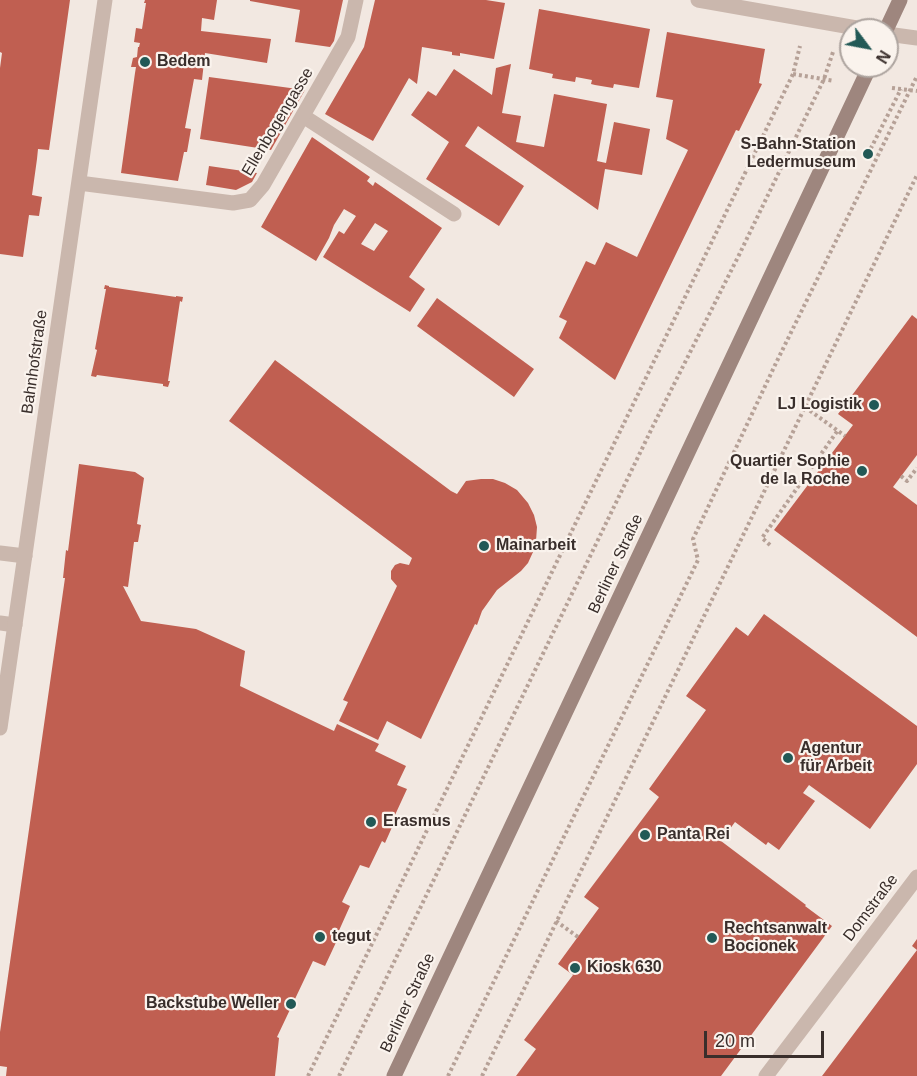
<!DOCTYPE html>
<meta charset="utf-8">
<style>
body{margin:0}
#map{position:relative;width:917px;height:1076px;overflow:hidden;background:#f2e8e1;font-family:Helvetica,sans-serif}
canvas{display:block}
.north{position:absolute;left:839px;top:18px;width:60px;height:60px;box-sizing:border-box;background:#faf3ed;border:2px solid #ada49f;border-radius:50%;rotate:122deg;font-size:16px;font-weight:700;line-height:24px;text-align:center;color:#392e2b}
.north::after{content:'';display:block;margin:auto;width:21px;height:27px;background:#225956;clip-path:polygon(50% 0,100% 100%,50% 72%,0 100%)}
.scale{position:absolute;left:704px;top:1031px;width:120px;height:27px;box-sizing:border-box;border:3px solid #392e2b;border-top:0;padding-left:8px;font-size:18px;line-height:21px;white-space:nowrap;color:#392e2b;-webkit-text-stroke:4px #faf3ed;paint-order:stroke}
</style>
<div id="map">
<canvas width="917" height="1076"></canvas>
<div class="north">N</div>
<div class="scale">20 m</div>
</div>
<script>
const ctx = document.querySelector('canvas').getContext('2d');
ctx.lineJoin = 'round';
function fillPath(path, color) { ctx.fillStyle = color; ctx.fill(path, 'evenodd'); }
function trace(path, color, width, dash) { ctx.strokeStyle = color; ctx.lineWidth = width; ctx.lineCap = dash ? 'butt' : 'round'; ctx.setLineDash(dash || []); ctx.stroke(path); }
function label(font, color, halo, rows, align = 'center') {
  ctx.font = font + ' Helvetica,sans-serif'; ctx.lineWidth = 4.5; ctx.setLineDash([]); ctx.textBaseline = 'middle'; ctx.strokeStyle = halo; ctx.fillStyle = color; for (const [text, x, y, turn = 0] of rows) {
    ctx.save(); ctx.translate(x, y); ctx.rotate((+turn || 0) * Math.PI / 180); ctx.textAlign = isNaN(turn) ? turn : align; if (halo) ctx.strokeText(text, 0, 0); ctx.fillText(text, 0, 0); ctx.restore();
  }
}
const building = new Path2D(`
 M0,0h70l-21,150 -11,-1 -1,10 -5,36 10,2 -3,19 -10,-1 -6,42 -23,-3v-186l2,-15 -2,-1z
 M145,0h72l-3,20 -12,-2 -1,13 70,8 -4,24 -62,-10 -3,27 -8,-1 -9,49 6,1 -4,23h-3l-6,29 -57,-8 14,-100 1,-6h-5l2,-9 4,-1 1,-10h1l1,-4 -6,-1 2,-14 6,1 4,-26h-2z
 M250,0h93l-9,41 -4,6 -35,-5 5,-32 -50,-9z
 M375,0h111l19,3 -11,56 -34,-6v3l-8,-1v-3l-30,-5 -5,37 -8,-6 -36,63 -48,-27 39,-67z
 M539,9l111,20 -11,59 -25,-4 -1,4 -18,-3 -4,-1 1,-4 -16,-3 -1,5 -23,-4 1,-4 -24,-5z
 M667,32l98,17 -6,34 3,1 -23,47 -3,-1 -121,250 -56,-42 8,-17 -8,-4 27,-56 9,4 11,-23 31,15 51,-107 -22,-11 7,-39 -17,-3z
 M511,64l-9,49 19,3 -5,26 28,5 10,-53 53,10 -10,57 9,2 8,-41 36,7 -8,46 -37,-6 -7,41 -120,-84 -13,20 59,40 -25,40 -73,-47 23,-37 -38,-27 17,-24 8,5 18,-27 38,26 4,-27z
 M209,77l96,13 -34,60 -71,-11z
 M312,137l58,40 -3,4 6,5 2,-4 67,46 -33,49 16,12 -15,23 -87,-55 16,-26 5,3 12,-18 -12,-7 -10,16 -5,13 -13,23 -55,-34zM375,223l13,8 -14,20 -13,-7z
 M209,166l48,7 -5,9 -16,8 -30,-5z
 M105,285l4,1v1l67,10v-1l7,1 -1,5 -2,-1 -12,80h2l-2,6 -5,-1v-2l-66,-9 -1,2 -5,-1 6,-26 -2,-1 11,-60h-2z
 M437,298l97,71 -20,28 -97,-71z
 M912,315l5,4v136l-24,32 24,18v132l-143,-107 79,-105 -15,-11z
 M275,360l176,131 6,3 9,-13 15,-2h12l12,4 12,7 11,13 6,12 3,12 -1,14 -3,11 -5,11 -7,8 -24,19 -15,21 -5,14 -2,-1 -54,115 -34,-18 -9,19 -39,-19 9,-19 -5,-2 54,-114 -6,-7v-8l4,-6 5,-2 9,2 3,-7 -183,-137z
 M79,464l56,8 9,6 -7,46 4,1 -3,17h-4l-6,45 -5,-1 18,35 55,8 49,22 -5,35 94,45 3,-7 42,20 -4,7 31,15 -9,19 10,4 -12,26 2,1 -12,27 -3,-2 -13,27 -9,-3 -18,37 8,4 -13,29 2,1 -14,30 -12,-5 -36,76 2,1 -4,38h-269l1,-9 -7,-1v-34l65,-454h-2l3,-28 2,1z
 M764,614l153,112v38l-47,65 -61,-44 -6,8 12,8 -36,49 -11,-8 -2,3 -31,-23 -14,19 85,64 -1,1 27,20 -111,150h-205l20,-27 -12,-9 49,-65 -15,-11 41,-56 -15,-11 75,-100 -10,-8 57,-79 -20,-14 50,-69 12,9z
 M917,939v137h-95l95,-126 -5,-4z`);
const path = new Path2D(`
 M793,74l41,7
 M892,88l25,3
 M868,154l33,-65
 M805,407l40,29
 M901,476l6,5 10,-13
 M770,545l-8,-7 76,-108
 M556,921l22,16
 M308,1076l485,-1002 7,-28
 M339,1076l314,-650 86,-171 85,-176 9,-27
 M448,1076l250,-516 -5,-21 83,-176 141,-287
 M482,1076l435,-901`);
const lane = new Path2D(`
 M303,116l151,98
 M0,553l25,3
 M0,623l15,2`);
const street = new Path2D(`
 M698,0l170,30
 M887,34l30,4
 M79,183l154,20 17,-3 13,-15 85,-148 8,-37
 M0,728l105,-728
 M766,1076l151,-199`);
const secondary = new Path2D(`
 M886,30l14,-30
 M394,1076l476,-1010`);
const markers = [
 [145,62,6,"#225956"],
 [868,154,6,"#225956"],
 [874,405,6,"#225956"],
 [862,471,6,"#225956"],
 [484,546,6,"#225956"],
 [788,758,6,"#225956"],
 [371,822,6,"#225956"],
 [645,835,6,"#225956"],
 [320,937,6,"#225956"],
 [712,938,6,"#225956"],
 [575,968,6,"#225956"],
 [291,1004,6,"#225956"]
];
const poiNames = [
 ["Bedem",157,62],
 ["S-Bahn-Station",856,145,"right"],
 ["Ledermuseum",856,163,"right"],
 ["LJ Logistik",862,405,"right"],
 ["Quartier Sophie",850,462,"right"],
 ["de la Roche",850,480,"right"],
 ["Mainarbeit",496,546],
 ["Agentur",800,749],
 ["für Arbeit",800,767],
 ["Erasmus",383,822],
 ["Panta Rei",657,835],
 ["Rechtsanwalt",724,929],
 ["Bocionek",724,947],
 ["tegut",332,937],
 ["Kiosk 630",587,968],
 ["Backstube Weller",279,1004,"right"]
];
const streetNames = [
 ["Ellenbogengasse",278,122,-59],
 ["Bahnhofstraße",35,362,-82],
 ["Berliner Straße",616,564,-65],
 ["Domstraße",871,908,-53],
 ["Berliner Straße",408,1003,-65]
];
fillPath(building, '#c05f51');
trace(path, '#b6a197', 4, [3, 3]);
trace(lane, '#cab7ad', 15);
trace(street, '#cab7ad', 15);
trace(secondary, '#9e867e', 15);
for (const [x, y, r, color] of markers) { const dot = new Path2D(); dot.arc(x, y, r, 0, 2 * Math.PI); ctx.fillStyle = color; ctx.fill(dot); trace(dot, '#faf3ed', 2); }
label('bold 16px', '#392e2b', '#faf3ed', poiNames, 'left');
label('16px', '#392e2b', '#faf3ed', streetNames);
</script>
